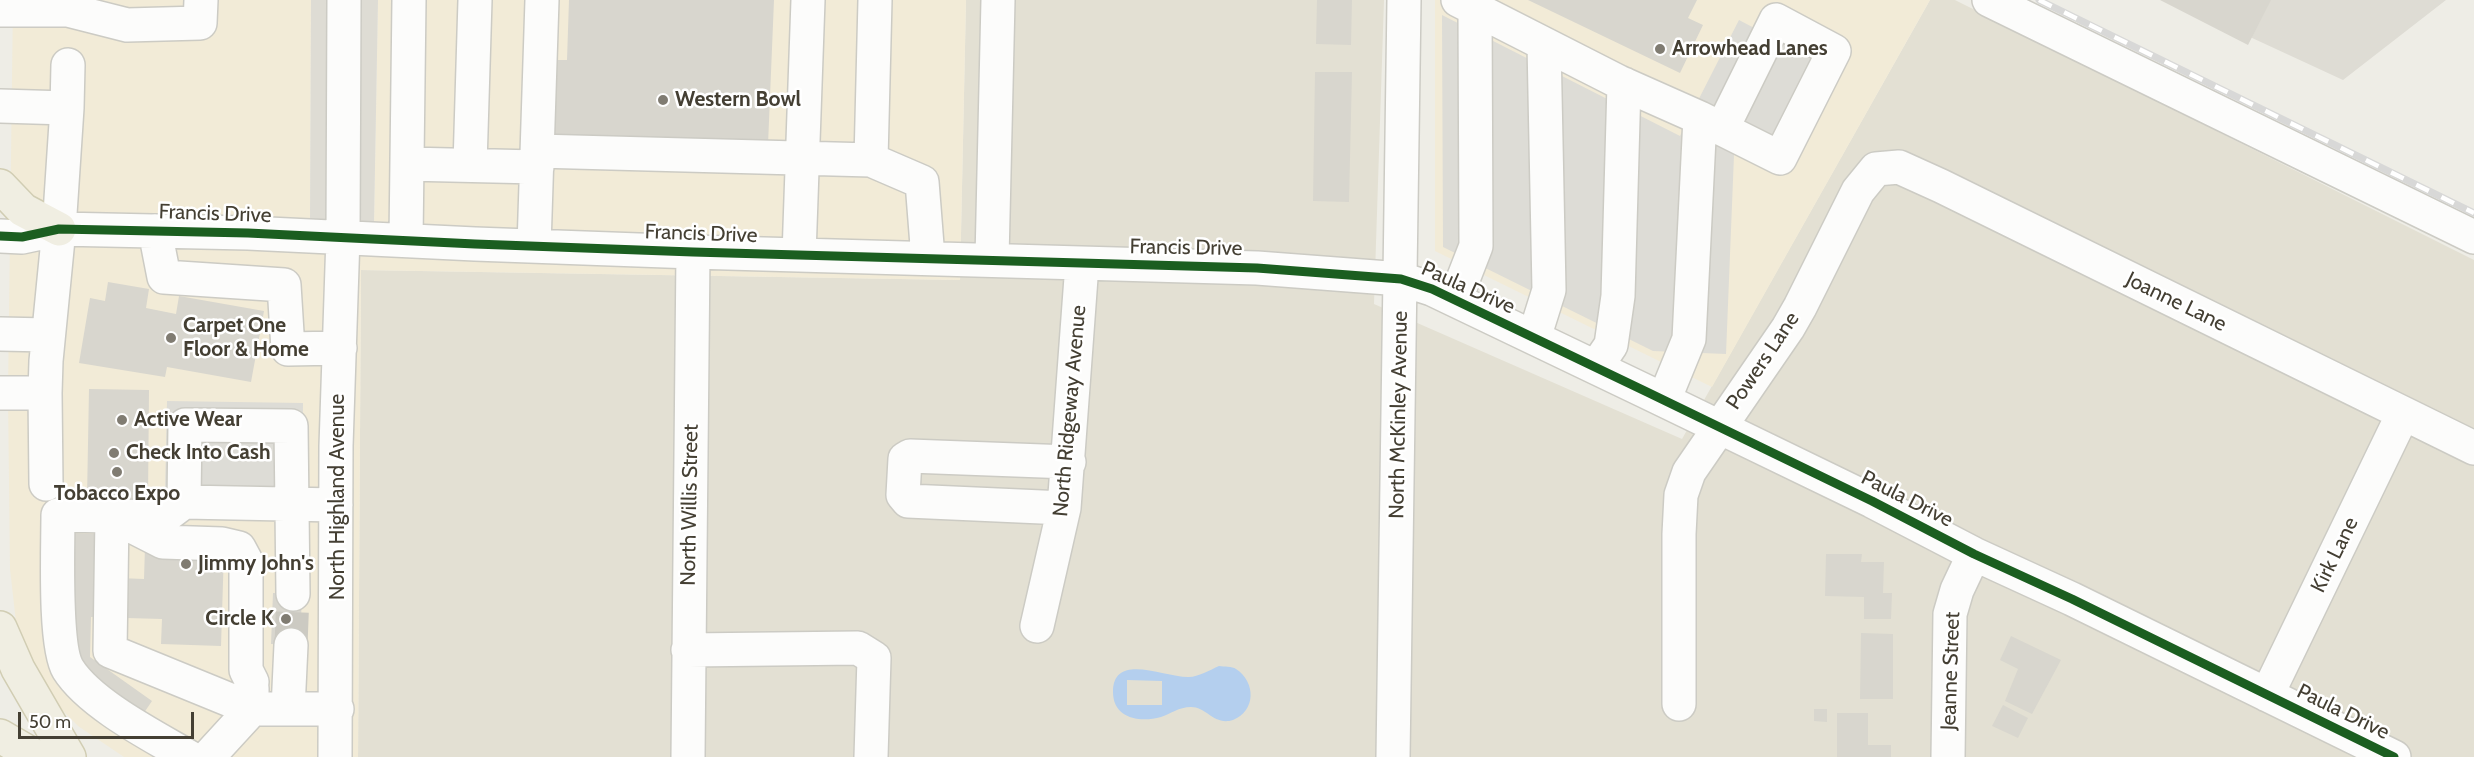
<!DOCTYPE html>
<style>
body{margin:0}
#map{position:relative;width:2474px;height:757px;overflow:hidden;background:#eeede6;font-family:Cabin,sans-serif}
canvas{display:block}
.scale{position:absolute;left:18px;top:712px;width:176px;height:27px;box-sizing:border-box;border:3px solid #443f33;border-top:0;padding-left:8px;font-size:18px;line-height:21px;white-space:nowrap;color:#443f33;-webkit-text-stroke:4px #fff;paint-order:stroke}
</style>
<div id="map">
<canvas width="2474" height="757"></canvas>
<div class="scale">50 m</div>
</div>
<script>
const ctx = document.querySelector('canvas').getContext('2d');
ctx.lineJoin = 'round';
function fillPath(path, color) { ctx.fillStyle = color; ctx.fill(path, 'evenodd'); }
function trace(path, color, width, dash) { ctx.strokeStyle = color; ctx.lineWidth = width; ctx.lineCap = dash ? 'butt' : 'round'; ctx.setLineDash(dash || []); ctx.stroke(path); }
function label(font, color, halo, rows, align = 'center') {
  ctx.font = font + ' Cabin,sans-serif'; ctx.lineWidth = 5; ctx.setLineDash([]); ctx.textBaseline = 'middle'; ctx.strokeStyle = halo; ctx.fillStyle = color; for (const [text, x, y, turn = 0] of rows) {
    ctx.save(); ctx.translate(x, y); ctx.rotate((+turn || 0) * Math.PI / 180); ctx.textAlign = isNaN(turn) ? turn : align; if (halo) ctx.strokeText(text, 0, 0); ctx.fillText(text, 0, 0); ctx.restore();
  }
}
const residential = new Path2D(`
 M966,0h418l-10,304 308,135 248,-439h25l519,260v497h-2116l3,-487 599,10z`);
const commercial = new Path2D(`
 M13,0h298l-1,222 64,1 4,-223h588l-6,280 -599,-10 -3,487h-234l-46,-31 -30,-30 -21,-31 -11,-43 -6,-53 -2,-176z
 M1435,0h495l-218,387 -277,-136z`);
const industrial = new Path2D(`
 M311,0h67l-4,223 -64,-1z
 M2170,0h276l-103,80z`);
const parking = new Path2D(`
 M1442,15l238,121 59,-116 78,41 -41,84 -42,10 -8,199 -73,-3 -210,-104z
 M167,401l136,2 -1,92 -137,-2z`);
const water = new Path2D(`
 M1219,666c5,1 13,0 17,3 20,13 20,42 -3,51 -19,6 -26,-13 -42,-13 -12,0 -21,7 -30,10 -22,6 -48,1 -48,-25 0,-41 53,-14 76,-15 9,0 21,-7 30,-11zM1127,680l35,1v24h-35z`);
const building = new Path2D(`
 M569,0h205l-6,145 -214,-3 3,-82h10z
 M1317,0h35l-1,45 -35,-1z
 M1528,0h169l-9,18 15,7 -23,48z
 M2160,0h111l-23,45z
 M1315,72h37l-3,130 -36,-1z
 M108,282l41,7 -3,19 30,6 3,-18 85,15 -13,71 -84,-15 -2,10 -86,-14 11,-65 15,3z
 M89,389l60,1 -1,109 -61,-1z
 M64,533l31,1 -1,43 50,2 1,-32 79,3 -3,96 -60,-2 1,-25 -71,-2 -1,40 62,44 -17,25 -76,-54z
 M1826,554h36l-1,8h23l-1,31h9l-1,26h-27v-22l-39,-1z
 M273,593l29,1 -2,51 -29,-1z
 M1861,633l32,1v65h-33z
 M2011,636l50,24 -29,54 -27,-13 13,-32 -18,-9z
 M2003,705l25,13 -10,20 -26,-12z
 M1814,709h13v13l-13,-1z
 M1837,713h31v32h23v12h-54z`);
const minorTunnel = new Path2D(`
 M291,645l2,-51`);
const minor = new Path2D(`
 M1458,0l161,82 81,36 -11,221 -25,61
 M1989,0l485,237
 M0,10h68l59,15 73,-2 1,-23
 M0,106l67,2
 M1700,118l80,40 54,-107 -58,-31 -54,109
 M537,151l334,9 4,-160
 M871,160l51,22 6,76
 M407,164l130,3
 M470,165l5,-165
 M155,231l9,46 120,8 4,64 52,-1
 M0,236l22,1 37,-8 189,4 227,11 218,8 564,16 144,11 31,10 215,103 225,109 102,53 98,45 322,158
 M406,240l3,-240
 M534,246l8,-246
 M799,255l9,-255
 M992,259l6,-259
 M1455,300l21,-54 -1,-238
 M0,334l48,1
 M1534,338l15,-48 -5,-246
 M1596,367l15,-22 7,-49 6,-212
 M0,393h45l1,91
 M45,393l1,-32 13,-132 8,-121 1,-43
 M184,502l1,-77 106,1 2,168
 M1064,508l-156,-7 -5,-6 2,-36 5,-3 159,6
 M1037,626l27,-118 18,-244
 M688,650l170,-2 16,10 -3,99
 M252,688v21h85
 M2267,695l136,-281
 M1679,704v-170l2,-39 8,-23 99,-144 12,-21 58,-116 18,-22 23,-2 42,19 533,262
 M288,709l3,-64
 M189,757c-36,-21 -99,-53 -121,-88 -14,-23 -10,-122 -10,-154l106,2 20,-15 152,3
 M208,757l44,-48 -142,-58 2,-135 51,26 59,2 17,4 7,13v109l6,12
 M335,757l1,-311 7,-209 1,-237
 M688,757l5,-505
 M1393,757l11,-757
 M1948,757l2,-143 7,-24 17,-36`);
const major = new Path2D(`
 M0,186l23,24 36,19
 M0,628l18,41 51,88
 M0,736l36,21`);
const rail = new Path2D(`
 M2039,0l435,213`);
const cycleway = new Path2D(`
 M0,236l22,1 37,-8 189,4 227,11 218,8 564,16 144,11 31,10 215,103 225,109 102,53 98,45 322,158`);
const markers = [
 [1660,49,6,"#807c72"],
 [663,100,6,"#807c72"],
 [171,338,6,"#807c72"],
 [122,420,6,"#807c72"],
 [114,453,6,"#807c72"],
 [117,472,6,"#807c72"],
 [186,564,6,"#807c72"],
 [286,619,6,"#807c72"]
];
const poiNames = [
 ["Arrowhead Lanes",1672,49],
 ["Western Bowl",675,100],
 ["Carpet One",183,326],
 ["Floor & Home",183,350],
 ["Active Wear",134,420],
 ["Check Into Cash",126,453],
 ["Tobacco Expo",117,494,"center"],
 ["Jimmy John's",198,564],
 ["Circle K",274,619,"right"]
];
const streetNames = [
 ["Francis Drive",215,214,2],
 ["Francis Drive",701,234,2],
 ["Francis Drive",1186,248,1],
 ["Paula Drive",1468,288,24],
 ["Joanne Lane",2176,302,26],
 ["Powers Lane",1763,361,-56],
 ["North Ridgeway Avenue",1070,411,-85],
 ["North McKinley Avenue",1399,415,-89],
 ["North Highland Avenue",338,497,-90],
 ["Paula Drive",1907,499,27],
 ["North Willis Street",690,505,-89],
 ["Kirk Lane",2335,555,-64],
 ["Jeanne Street",1951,671,-88],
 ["Paula Drive",2343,712,26]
];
fillPath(residential, '#e3e0d3');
fillPath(commercial, '#f2ebd7');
fillPath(industrial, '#dedcd4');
fillPath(parking, '#dddcd6');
fillPath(water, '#b4cfee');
fillPath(building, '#d8d6ce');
trace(minorTunnel, '#cccac2', 33, [33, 16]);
trace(minor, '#cccbc4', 36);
trace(major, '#d1cdb3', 36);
trace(minor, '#fcfcfb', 33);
trace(major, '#f0eee2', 33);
trace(rail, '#d8d8d7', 7);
trace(rail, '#fff', 4.5, [14]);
trace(cycleway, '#1b5e20', 9);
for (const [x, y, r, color] of markers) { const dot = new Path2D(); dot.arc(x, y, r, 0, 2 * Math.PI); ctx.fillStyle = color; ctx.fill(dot); trace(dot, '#fff', 2); }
label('bold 21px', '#443f33', '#fff', poiNames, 'left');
label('21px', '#443f33', '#fff', streetNames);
</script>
